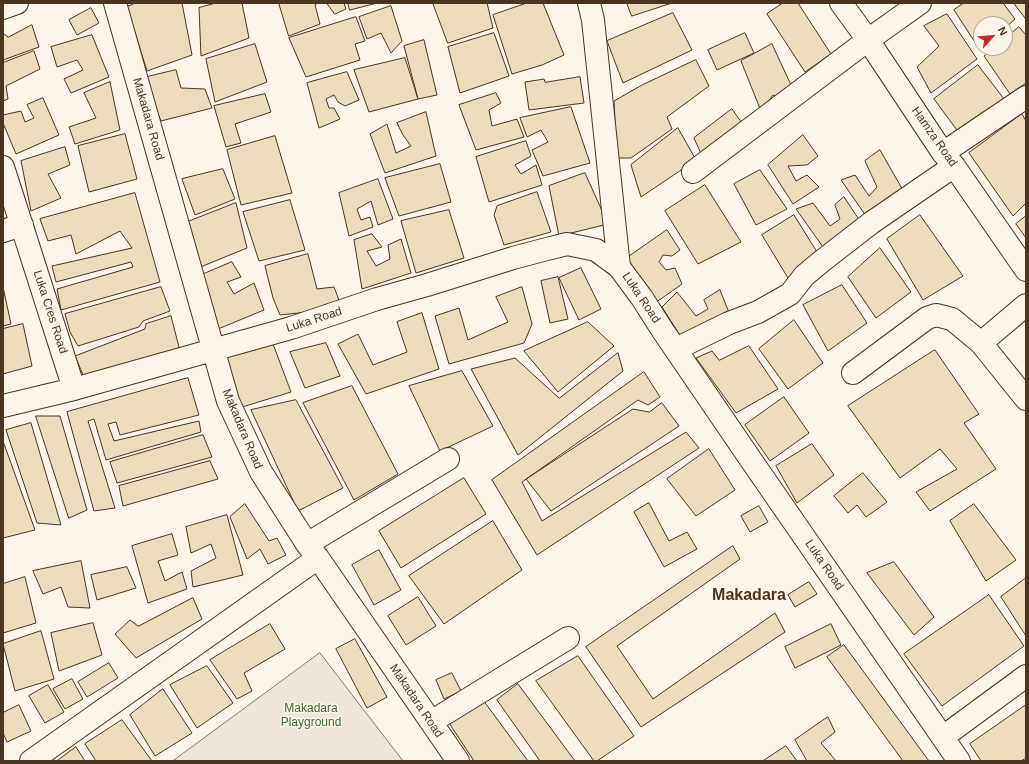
<!DOCTYPE html>
<style>
body{margin:0}
#map{position:relative;width:1029px;height:764px;overflow:hidden;background:#fbf6e9;font-family:Arial,sans-serif}
canvas{display:block}
.frame{position:absolute;inset:0;border:4px solid #4a3520;pointer-events:none}
.north{position:absolute;left:973px;top:16px;width:40px;height:40px;box-sizing:border-box;background:#fbf6e9;border:1px solid #b4a999;border-radius:50%;rotate:63deg;font-size:11px;font-weight:700;line-height:16px;text-align:center;color:#4a3520}
.north::after{content:'';display:block;margin:auto;width:14px;height:18px;background:#c62828;clip-path:polygon(50% 0,100% 100%,50% 72%,0 100%)}
</style>
<div id="map">
<canvas width="1029" height="764"></canvas>
<div class="frame"></div>
<div class="north">N</div>
</div>
<script>
const ctx = document.querySelector('canvas').getContext('2d');
ctx.lineJoin = 'round';
function fillPath(path, color) { ctx.fillStyle = color; ctx.fill(path, 'evenodd'); }
function trace(path, color, width, dash) { ctx.strokeStyle = color; ctx.lineWidth = width; ctx.lineCap = dash ? 'butt' : 'round'; ctx.setLineDash(dash || []); ctx.stroke(path); }
function label(font, color, halo, rows, align = 'center') {
  ctx.font = font + ' Arial,sans-serif'; ctx.lineWidth = 3; ctx.setLineDash([]); ctx.textBaseline = 'middle'; ctx.strokeStyle = halo; ctx.fillStyle = color; for (const [text, x, y, turn = 0] of rows) {
    ctx.save(); ctx.translate(x, y); ctx.rotate((+turn || 0) * Math.PI / 180); ctx.textAlign = isNaN(turn) ? turn : align; if (halo) ctx.strokeText(text, 0, 0); ctx.fillText(text, 0, 0); ctx.restore();
  }
}
const green = new Path2D(`
 M320,653l83,108h-230z`);
const building = new Path2D(`
 M136,3h46l10,52 -45,16 -20,-64z
 M216,3h26l7,35 -48,18 -2,-48z
 M279,3h39l-3,2 5,19 -31,12z
 M327,3h17l2,6 -11,5z
 M348,3h29l-27,7z
 M433,3h54l6,25 -45,15z
 M527,3h16l21,52 -22,10 -30,9 -19,-59z
 M627,3h45l-40,13z
 M783,3h15l33,51 -26,18 -38,-58z
 M964,3h39l12,16 -10,9v-4h-24v24h2l-3,2 -26,-40z
 M1014,3h12v16z
 M391,6l11,35 -11,12 -10,-20 -14,6 -8,-22z
 M91,8l8,15 -22,12 -8,-15z
 M673,13l19,37 -69,33 -16,-42z
 M947,14l30,45 -46,34 -14,-26 22,-21 -15,-20z
 M356,17l9,24 -10,3 5,16 -54,17 -17,-39z
 M32,25l7,22 -36,13v-27l5,4z
 M1019,27l7,8v48l-16,11 -26,-38 10,-8h11v-9z
 M494,33l15,43 -49,17 -12,-46z
 M745,33l9,20 -37,17 -9,-20z
 M92,35l17,42 -38,16 -7,-14 19,-9 -6,-10 -20,7 -6,-20z
 M424,40l13,55 -19,4 -14,-53z
 M255,44l12,38 -52,20 -9,-43z
 M772,44l19,41 -4,16 -14,-6 -12,16 -20,-50z
 M34,51l6,18 -34,17 2,13 -5,2v-38z
 M405,58l13,41 -49,13 -15,-42z
 M696,60l13,26 -42,31 5,12 -41,29h-14l-3,-57 28,-16z
 M978,65l26,34 -45,34 -25,-34z
 M176,70l5,18 24,1 7,19 -51,13 -18,-43z
 M347,72l12,28 -14,6 -7,-4 -4,-7 -8,4 3,9h5l6,11 -21,9 -12,-45z
 M580,77l4,26 -55,7 -4,-28 19,-3 1,3z
 M110,82l10,48 -45,14 -6,-17 27,-9 -12,-25z
 M496,93l5,10 -12,7 3,16 25,-7 7,18 -48,13 -17,-45z
 M265,94l6,18 -36,12 6,19 -15,4 -12,-41z
 M43,98l16,37 -43,19 -13,-31v-8l18,-4 4,11 9,-4 -7,-13z
 M571,107l19,56 -47,13 -11,-26 16,-8 -7,-12 -14,7 -7,-19z
 M732,109l12,17 -42,30 -8,-18z
 M426,112l10,44 -51,17 -15,-39 17,-10 9,29 15,-7 -8,-11 -6,-12z
 M1022,114l4,7v82l-13,13 -44,-63z
 M678,128l18,32 -55,37 -10,-32z
 M125,134l12,45 -48,13 -11,-46z
 M803,135l15,21 -11,9 -19,1 8,15 11,-6 12,12 -26,17 -25,-39z
 M275,136l17,57 -51,12 -14,-55z
 M526,141l5,15 -16,9 6,9 15,-9 6,20 -53,17 -13,-45z
 M65,147l5,18 -22,9 13,24 -30,13 -10,-50z
 M880,150l24,42 -38,24 -25,-36 14,-5 14,21 8,-9 -12,-26z
 M440,164l11,38 -52,14 -14,-38z
 M223,169l12,30 -40,16 -13,-36z
 M760,170l27,39 -31,16 -22,-41z
 M585,173l23,51 -49,12 -10,-50z
 M378,179l15,40 -15,6 -7,-24 -14,8 4,11 9,-3 3,10 -24,9 -10,-43z
 M705,185l36,57 -43,22 -33,-53z
 M537,192l14,40 -47,13 -10,-30 3,-9z
 M135,193l25,89 -99,28 -4,-21 76,-22 -2,-5 -75,20 -4,-16 80,-18 -12,-17 -44,23 -5,-19 -23,6 -8,-22z
 M844,197l16,24 -37,26 -27,-38 17,-6 17,23 10,-7 -5,-14z
 M290,200l15,50 -46,11 -16,-49z
 M236,203l11,45 -49,20 -13,-45z
 M449,210l15,48 -48,15 -15,-52z
 M794,215l23,37 -29,26 -26,-43z
 M920,215l43,61 -40,24 -36,-61z
 M1026,216v22l-10,-14z
 M667,230l13,20 -8,6 -9,-1 -4,7 7,8 9,-2 7,16 -27,19 -28,-45z
 M372,234l10,13 -15,4 9,15 14,-7 -2,-14 13,-6 10,34 -49,16 -8,-49z
 M880,248l31,44 -35,26 -28,-41z
 M308,254l9,35 17,-2 5,13 -23,11 -36,4 -7,-17 -8,-32z
 M232,262l9,15 -14,5 7,12 20,-11 10,27 -46,19 -19,-53z
 M581,268l20,41 -22,11 -20,-42z
 M558,277l10,42 -18,4 -9,-42z
 M842,285l25,38 -39,28 -25,-46z
 M3,287l8,37 -8,2z
 M161,287l9,24 -27,10 -4,6 -61,19 -8,-14 -5,-18z
 M522,287l10,37 -8,19 -75,21 -14,-48 24,-8 9,32 40,-18 -12,-25z
 M720,290l10,25 -49,22 -19,-30 15,-15 19,24 12,-7 -4,-9z
 M422,313l17,56 -73,25 -28,-50 20,-10 15,31 34,-13 -10,-30z
 M171,316l9,35 -96,26 -9,-21 70,-27 1,-5z
 M794,320l29,43 -35,26 -29,-40z
 M588,322l26,24 -56,46 -34,-41z
 M23,324l9,42 -29,8v-45z
 M326,343l14,33 -35,12 -15,-36z
 M273,344l18,48 -52,16 -16,-52z
 M749,346l29,43 -42,24 -40,-55 16,-7 7,9z
 M935,350l44,64 -15,9 32,46 -66,42 -14,-19 41,-23 -17,-20 -40,29 -52,-72z
 M618,353l5,18 -105,84 -47,-86 44,-11 44,40z
 M462,371l31,55 -53,25 -31,-65z
 M644,372l16,25 -12,8 -10,-5 -116,82 20,39 144,-89 13,16 -162,107 -45,-75z
 M188,378l11,37 -79,20 -4,-13 -8,2 6,17 85,-20 2,11 -95,28 -12,-41 -6,2 27,87 -21,3 -27,-99z
 M352,386l46,88 -44,26 -51,-97z
 M784,397l25,36 -39,28 -25,-36z
 M296,400l47,88 -45,23 -47,-101z
 M662,403l17,23 -128,85 -25,-32 107,-70 16,3z
 M36,416h24l27,94 -18,8z
 M31,423l30,102 -24,-2 -31,-93z
 M203,435l9,22 -95,26 -7,-21z
 M3,441l32,89 -32,8z
 M812,444l22,31 -37,28 -21,-37z
 M709,449l26,41 -39,26 -29,-37z
 M210,461l8,18 -95,27 -4,-20z
 M863,473l24,29 -21,15 -9,-12 -9,8 -14,-17z
 M464,478l22,36 -85,54 -22,-37z
 M649,503l20,38 18,-9 10,17 -33,18 -30,-55z
 M245,504l24,37 8,-3 9,17 -18,9 -8,-15 -13,10 -17,-42z
 M974,504l42,56 -30,21 -36,-60z
 M759,506l9,16 -18,10 -9,-16z
 M227,515l16,60 -50,12 -2,-16 25,-13 -5,-14 -20,9 -5,-26z
 M493,521l29,49 -78,54 -35,-48z
 M172,534l6,21 -20,6 7,20 17,-9 5,17 -39,14 -16,-57z
 M733,546l7,13 -123,87 36,53 122,-86 10,19 -144,95 -55,-80z
 M379,550l22,40 -27,15 -22,-40z
 M81,561l9,47 -22,-1 -7,-20 -18,7 -10,-23z
 M894,562l40,55 -20,18 -47,-62z
 M127,567l9,21 -39,12 -6,-25z
 M25,577l11,46 -33,10v-49z
 M1026,578v58l-25,-39z
 M809,582l8,12 -22,13 -7,-12z
 M989,595l35,51 -82,60 -38,-52z
 M418,597l18,29 -30,19 -18,-29z
 M193,598l9,21 -66,39 -21,-24 15,-14 8,6z
 M93,623l9,32 -43,16 -8,-38z
 M270,624l15,25 -41,24 8,18 -15,8 -27,-39z
 M831,624l10,21 -46,23 -10,-21z
 M41,631l13,48 -39,12 -12,-47z
 M355,639l32,58 -20,11 -31,-59z
 M844,645l85,116h-26l-76,-104z
 M578,656l56,80 -37,25h-3l-58,-80z
 M109,663l9,15 -31,19 -9,-15z
 M207,666l26,37 -36,25 -27,-43z
 M452,673l9,18 -17,8 -8,-19z
 M72,679l11,20 -18,10 -12,-20z
 M518,684l57,77h-35l-43,-61z
 M48,685l16,27 -19,11 -16,-27z
 M163,689l29,44 -37,23 -25,-41z
 M483,700l45,61h-54l-25,-38z
 M19,705l12,26 -24,11 -4,-9v-20z
 M1026,705v53l-5,3h-40l-11,-17z
 M828,717l7,15 -14,11 15,18h-29l-12,-21z
 M122,720l30,41h-56l-11,-17z
 M786,746l11,15h-34z
 M76,747l9,14h-28z`);
const minor = new Path2D(`
 M115,3l113,398 33,71 46,72 11,14 140,203
 M589,3l4,17 26,247
 M841,3l27,37 75,113 11,13 72,104
 M3,8l14,-5
 M943,153l83,-56
 M3,167l71,222 -71,17
 M693,172l175,-132 52,-37
 M3,231l19,-6
 M981,343l45,-38
 M676,349l53,-26 29,-11 32,-18 14,-18 18,-15 49,-38 83,-57
 M853,373l74,-55 9,-3 16,4 29,24 45,56
 M74,389l217,-61 86,-29 50,-14 86,-27 30,-8 24,-6 29,6 23,17 23,31 21,33 88,129 208,301
 M307,544l141,-85
 M431,722l137,-84
 M943,737l83,-61
 M31,761l287,-203`);
const streetNames = [
 ["Makadara Road",148,119,74],
 ["Hamza Road",934,137,55],
 ["Luka Road",641,298,56],
 ["Luka Cres Road",50,312,72],
 ["Luka Road",314,320,-18],
 ["Makadara Road",242,429,67],
 ["Luka Road",824,565,55],
 ["Makadara Road",416,701,56]
];
const parkNames = [
 ["Makadara",311,709],
 ["Playground",311,723]
];
const districtNames = [
 ["Makadara",749,596]
];
fillPath(green, '#ede6d9');
trace(green, '#887966', 1);
fillPath(building, '#ecdcbc');
trace(building, '#4a3520', 1);
trace(minor, '#4a3520', 24);
trace(minor, '#fbf6e9', 22);
label('12px', '#4a3520', '#fbf6e9', streetNames);
label('12px', '#436837', '#fbf6e9', parkNames);
label('bold 16px', '#4a3520', '#fbf6e9', districtNames);
</script>
